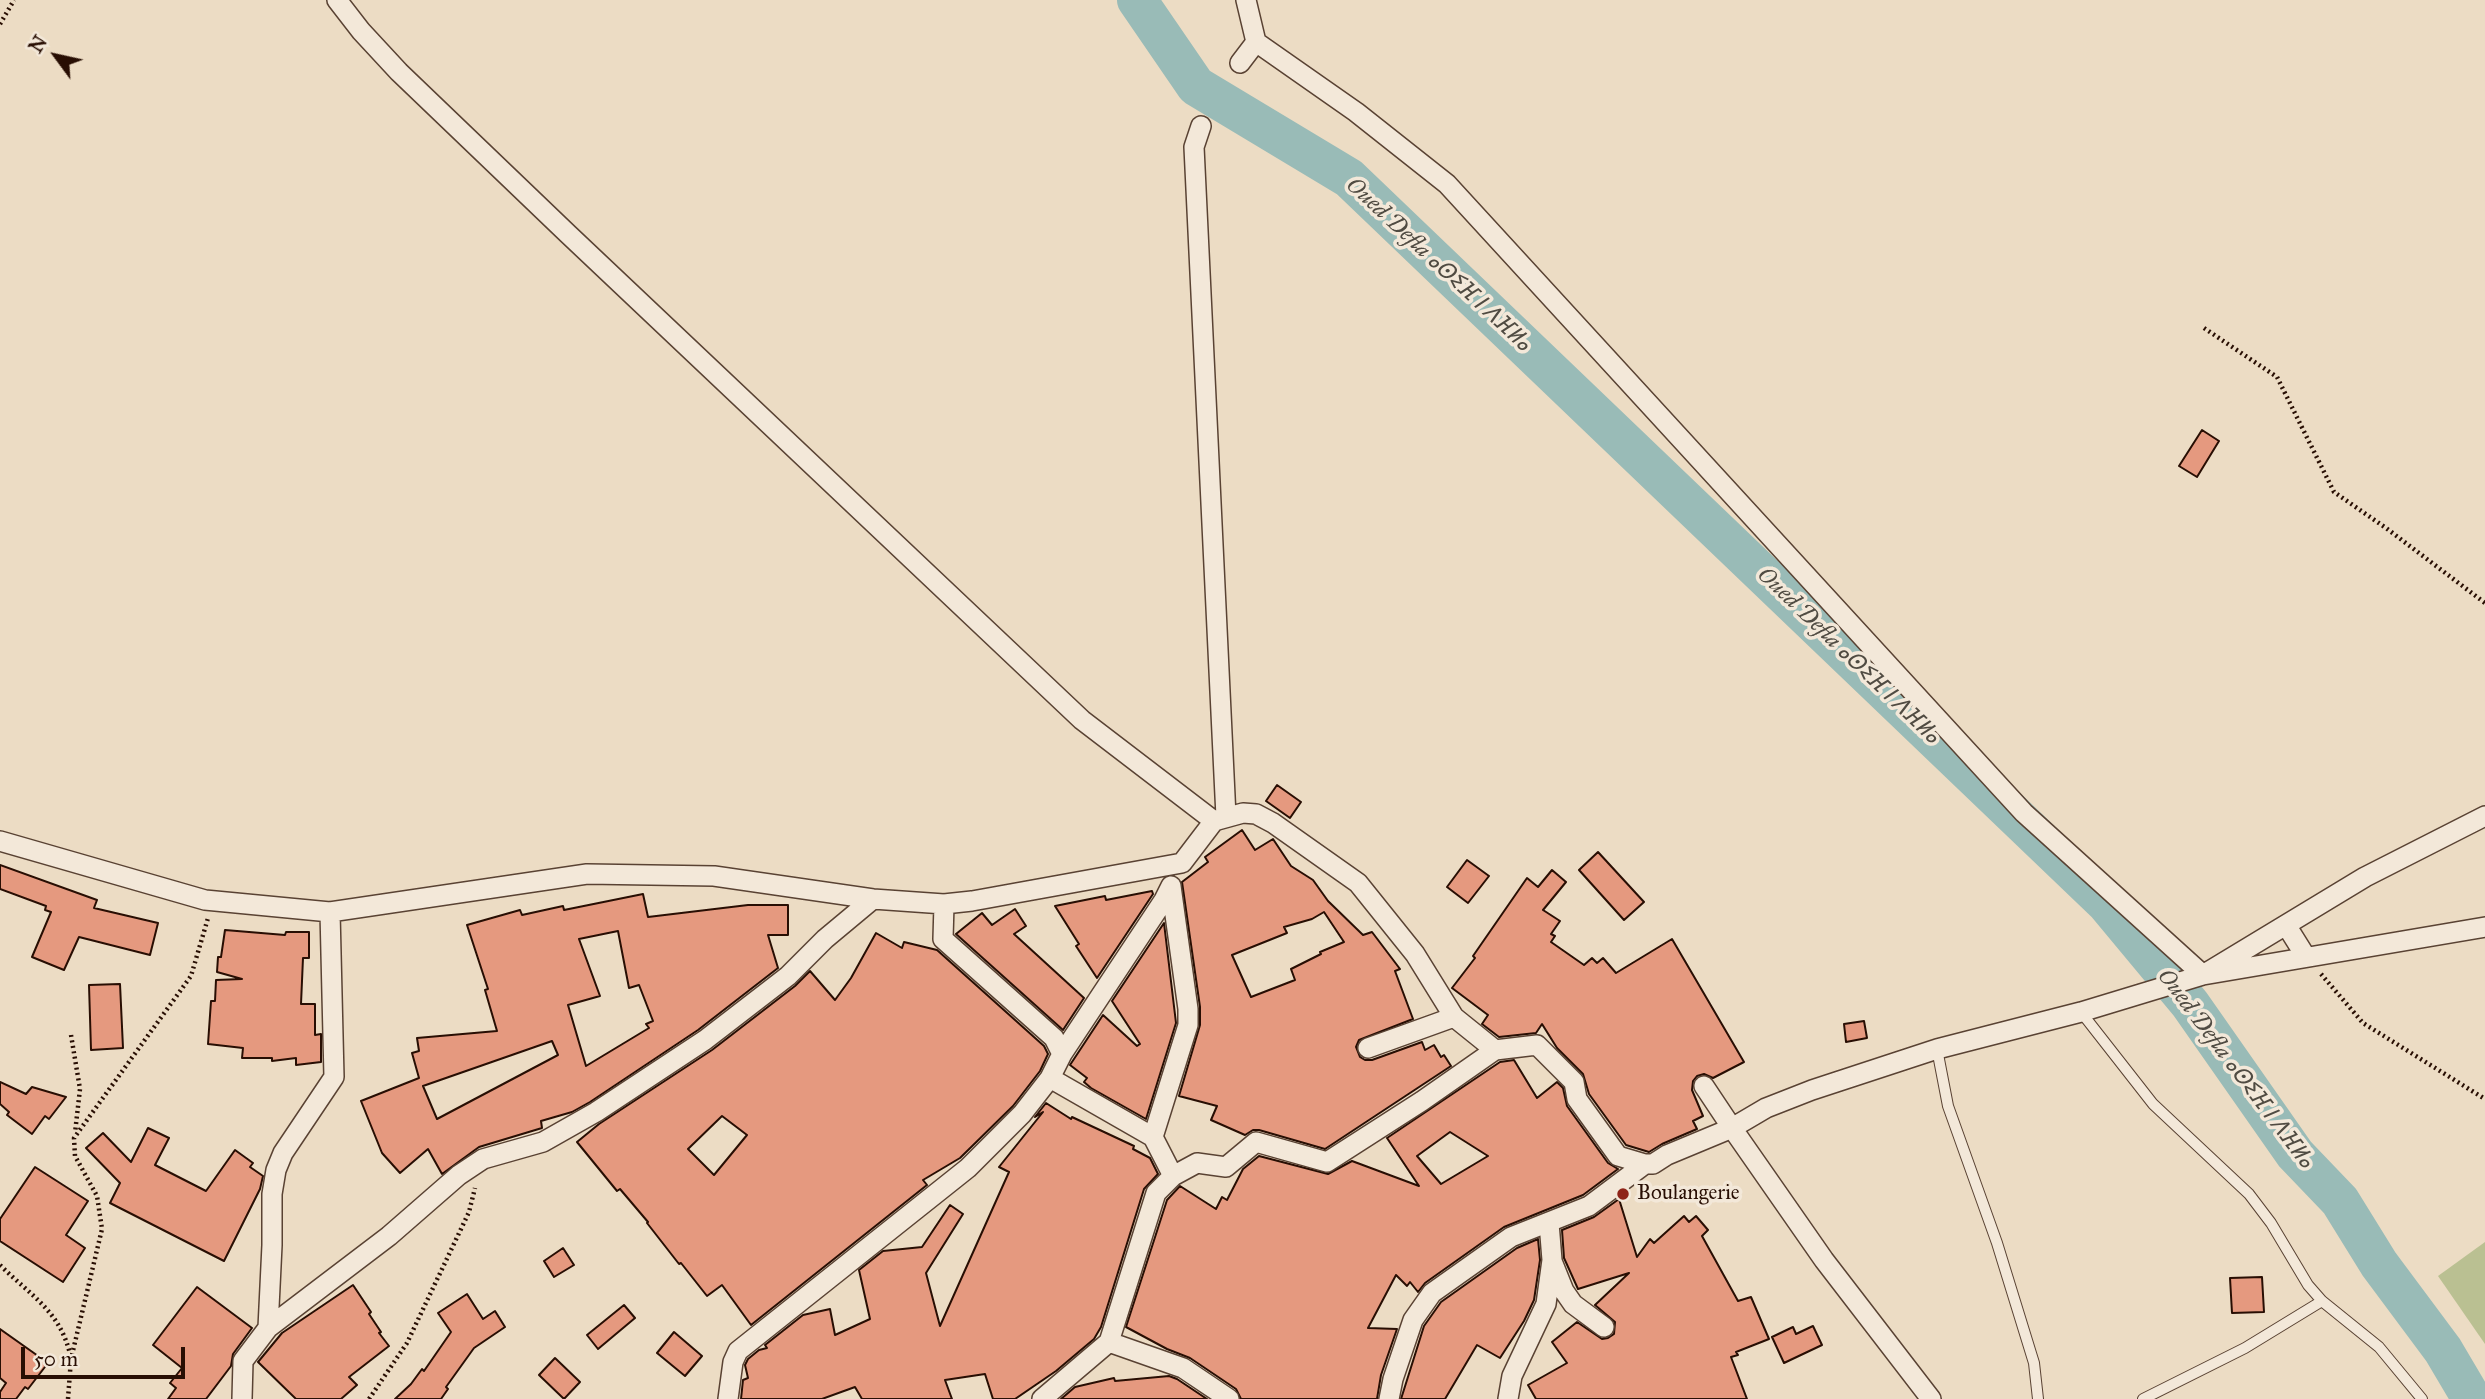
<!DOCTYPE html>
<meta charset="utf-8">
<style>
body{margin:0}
#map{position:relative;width:2485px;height:1399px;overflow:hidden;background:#ecdcc4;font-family:"IM FELL Great Primer",serif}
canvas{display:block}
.north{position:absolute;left:21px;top:21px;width:70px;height:70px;-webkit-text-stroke:5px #f3e8d9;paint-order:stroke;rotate:303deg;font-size:19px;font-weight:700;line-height:28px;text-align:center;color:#280e03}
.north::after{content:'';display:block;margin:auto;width:24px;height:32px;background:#280e03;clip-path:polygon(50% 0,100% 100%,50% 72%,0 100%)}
.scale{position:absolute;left:21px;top:1347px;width:164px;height:32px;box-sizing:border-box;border:4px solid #280e03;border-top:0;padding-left:9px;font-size:21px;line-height:24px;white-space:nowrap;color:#280e03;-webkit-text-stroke:5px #f3e8d9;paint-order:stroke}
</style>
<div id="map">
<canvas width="2485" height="1399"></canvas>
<div class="north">N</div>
<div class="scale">50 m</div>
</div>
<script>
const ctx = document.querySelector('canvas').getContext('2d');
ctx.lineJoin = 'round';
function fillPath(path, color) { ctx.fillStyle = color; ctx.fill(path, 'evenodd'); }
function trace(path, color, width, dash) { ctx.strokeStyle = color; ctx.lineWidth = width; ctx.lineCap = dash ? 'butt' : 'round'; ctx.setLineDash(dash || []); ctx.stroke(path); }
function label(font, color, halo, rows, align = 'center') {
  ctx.font = font + ' "IM FELL Great Primer","Noto Sans Tifinagh",serif'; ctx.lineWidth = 7; ctx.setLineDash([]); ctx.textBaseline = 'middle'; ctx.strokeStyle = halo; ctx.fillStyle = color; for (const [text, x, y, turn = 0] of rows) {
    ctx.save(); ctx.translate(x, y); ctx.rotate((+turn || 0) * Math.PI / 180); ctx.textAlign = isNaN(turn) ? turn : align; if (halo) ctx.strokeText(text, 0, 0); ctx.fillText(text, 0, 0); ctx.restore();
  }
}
const green = new Path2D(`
 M2485,1242v102l-47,-68z`);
const river = new Path2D(`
 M1137,0l59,86 153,92 757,725 84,101 105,150 45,47 39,63 64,86 29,49`);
const building = new Path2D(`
 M2202,430l17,11 -22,36 -18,-11z
 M1277,785l24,17 -11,16 -24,-17z
 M1242,830l13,20 18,-11 18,27 22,14 15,21 35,34 9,-3 28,37 -5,2 18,48 -54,21 -3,7 4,10 5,3h7l50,-18 3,8 9,-5 7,12 3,-2 7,11 -126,83 -66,-19h-6l-8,5 -34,-15 6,-14 -38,-10 21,-71v-18l-18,-125 26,-20 -3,-5zM1324,912l20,30 -24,10 1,2 -30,15 4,11 -44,17 -19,-42 55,-22 -3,-6 28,-8z
 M1598,852l46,50 -20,18 -45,-50z
 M1467,860l22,16 -21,27 -21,-16z
 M0,865l97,35 -3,8 64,15 -8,32 -71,-18 -15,33 -32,-13 19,-45 -6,-2 1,-4 -46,-17z
 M1552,870l14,12 -23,28 17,11 -9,13 4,2 -4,6 33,23 8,-7 5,5 6,-5 13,15 56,-34 72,123 -31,16 -9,-4 -7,2 -4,5 -1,9 11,26 -10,5 4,8 -35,15 -13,8 -23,-7 -37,-51 -6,-20 -26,-26 -15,-24 -6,9 -37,4 -17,-13 6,-9 -36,-27 23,-30 -2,-2 54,-78 11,9z
 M1152,891l1,3 -56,84 -21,-32 3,-2 -24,-38 50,-10 1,4z
 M643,894l5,23 100,-12h40v30h-20l10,33 -80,62 -108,72 -18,10 -31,9 1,7 -63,19 -37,27 -14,-25 -28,24 -18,-20 -21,-52 58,-23 -7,-25 7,-2 -2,-13 80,-7 -12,-41 3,-1 -21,-64 53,-15 2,5 41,-9 1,4zM618,931l11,57 10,-3 14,36 -7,3 3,4 -63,38 -18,-61 32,-9 -21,-57zM552,1041l6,14 -121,64 -14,-33z
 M1015,909l11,17 -12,8 70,64 -21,32 -107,-96 26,-21 10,12z
 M1164,923l12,100 -30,96 -55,-31 -7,-6 3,-4 -17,-13 33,-50 34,31 3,-2 -28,-43z
 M225,930l60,5 1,-3h23v26h-6l-2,46h14v31l6,-1v28l-25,3v-7l-24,3v-3h-30l1,-10 -35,-4 3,-43h4l1,-21 26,-1 -25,-7 1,-15h3z
 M876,933l26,15 2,-6 33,8 107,96 4,8 -8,17 -27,35 -53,52 -37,22 4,5 -176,140 -29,-40 -15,11 -26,-33 -2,1 -32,-41 1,-1 -28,-33 -3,2 -40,-49 22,-18 113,-74 83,-64 15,-15 25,29 16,-22zM722,1116l25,19 -33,40 -26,-26z
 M120,984l3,64 -32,2 -2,-65z
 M1864,1021l3,17 -21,4 -2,-18z
 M1514,1060l23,38 20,-16 6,6 4,18 41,57 10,6 -35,26 -79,32 -79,56 -7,9 -8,-10 -3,4 -11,-11 -28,53 29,1 -16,46 -4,24h-136l-5,-10 -46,-31 -23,-9 -41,-22 41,-127 13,-14 36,23 6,-12 5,3 16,-31 16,-13 69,18 24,-13 67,25 -32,-48 113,-76zM1450,1132l38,24 -47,28 -24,-28z
 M0,1082l26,12 6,-7 34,10 -17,22 -4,-3 -13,18 -25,-19 2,-3 -9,-8z
 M1046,1103l25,16 1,-2 62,29 -1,3 17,9 8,16 -14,15 -43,138 -7,12 -38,32 -41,28h-22l-8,-25 -40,6 7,19h-90l-7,-12 -33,12h-81l2,-19 5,-2 -3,-13 3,-6 11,-9 8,-2 -2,-3 38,-30 27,-6 5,26 35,-16 -11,-49 24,-19 39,-4 28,-42 13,9 -37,59 14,53 69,-154 -10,-5 44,-55 -8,5z
 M148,1128l21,10 -14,27 51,26 29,-41 18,13 -3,4 13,9 -3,13 -36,72 -114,-58 10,-20 -34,-35 17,-15 28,29z
 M35,1167l53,34 -22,34 19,13 -22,34 -63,-41v-22z
 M1619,1199l18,58 13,-18 4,4 30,-27 5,6 7,-6 12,14 -6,6 36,65 13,-4 18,42 -33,13 2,3 -7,2 16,42h-211l-8,-14 39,-22 -15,-21 25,-20 25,17 6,-1 6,-4 1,-12 -20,-17 34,-32 -51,16 -14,-31 -2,-28 32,-13z
 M1538,1239l2,21 -6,40 -10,21 -24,37 -23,-13 -32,54h-44l23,-73 17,-24 76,-54z
 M563,1248l11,17 -20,12 -10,-16z
 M2262,1277l2,35 -32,1 -2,-35z
 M353,1285l18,27 -2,2 12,18 -2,1 10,13 -40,31 8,8 -16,14h-45l-38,-37 24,-29z
 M197,1287l55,41 -19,26 -2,12 -25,33h-38l8,-11 -6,-5 12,-15 -29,-23z
 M467,1294l16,25 12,-8 10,16 -31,21 -28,39 2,2 -7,10h-46l16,-15 11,-15 2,2 27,-39 -13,-19z
 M624,1305l11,13 -37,31 -11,-14z
 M1813,1326l9,19 -38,18 -12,-26 21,-10 3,7z
 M0,1329l48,34 -20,26 -3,-2 -9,12h-16v-7l6,-9 -6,-5z
 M674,1332l28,24 -17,20 -28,-23z
 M555,1358l25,24 -16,17 -25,-24z
 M1169,1376l8,3 30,20h-146l14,-12 39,-9 1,3z`);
const path = new Path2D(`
 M0,24l14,-24
 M2204,328l73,49 57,115 52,36 99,75
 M2321,974l42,49 122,76
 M71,1035l9,54 -5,44
 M0,1265c30,30 60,46 70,89
 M68,1399l3,-40 31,-130 -5,-33 -22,-40 -1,-18 117,-162 17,-58
 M369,1399l38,-56 62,-131 6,-24`);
const service = new Path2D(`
 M2081,1012l72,92 96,90 22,29 37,62 14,16 57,46 43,52
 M1937,1049l11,57 49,137 37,120 4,36
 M2143,1399l102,-51 77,-47`);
const minor = new Path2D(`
 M337,0l24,31 38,41 169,162 514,486 132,101
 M1256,42l100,70 91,72 577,629 179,162 282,-48
 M1240,63l16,-21 -10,-42
 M1201,126l-7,21 32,670
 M0,841l205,59 125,12 257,-38 127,2 159,23 71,5 28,-3 210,-38 32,-42 29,-8 13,1 17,9 85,60 57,71 39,63 41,33 42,-5 37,37 3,17 41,57 27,8h8l14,-9 65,-27 92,132 107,139
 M1171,886l17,123v16l-35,112 20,39 -17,17 -47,149 74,26 46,31
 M944,904l-1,35 111,99 8,16
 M2286,925l20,32
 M1368,1048l86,-31
 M1050,1078l103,59
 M1704,1086l28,42 34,-20 46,-18 125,-41 144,-37 122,-37 162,-98 120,-61
 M1173,1176l24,-13 29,4 30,-25 71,20 95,-61 73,-51
 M1552,1261l12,30 9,13 31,23
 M268,1328l121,-92 70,-61 24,-16 60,-17 53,-30 109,-72 83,-64 37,-37 48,-40
 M242,1399l1,-38 25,-33 4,-83v-51l4,-24 7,-17 51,-76 -4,-165
 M728,1399l5,-37 5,-11 230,-183 54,-54 28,-36 12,-24 102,-154 7,-14
 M1042,1399l67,-57
 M1389,1399l4,-20 20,-59 19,-27 79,-56 78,-31 56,-42
 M1508,1399l4,-23 34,-72 6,-44 -3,-37`);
const markers = [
 [1623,1194,7,"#8f2418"]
];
const poiNames = [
 ["Boulangerie",1637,1194]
];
const waterNames = [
 ["Oued Defla ⴰⵙⵉⴼ ⵏ ⴷⴼⵍⴰ",1438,265,43],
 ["Oued Defla ⴰⵙⵉⴼ ⵏ ⴷⴼⵍⴰ",1848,656,44],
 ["Oued Defla ⴰⵙⵉⴼ ⵏ ⴷⴼⵍⴰ",2235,1069,53]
];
fillPath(green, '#bac092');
trace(river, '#99bbb7', 40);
fillPath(building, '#e5997f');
trace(building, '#280e03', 2);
trace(service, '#594233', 12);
trace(minor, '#594233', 22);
trace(path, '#280e03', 4.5, [2, 3.5]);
trace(service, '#f3e8d9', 10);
trace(minor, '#f3e8d9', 19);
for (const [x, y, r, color] of markers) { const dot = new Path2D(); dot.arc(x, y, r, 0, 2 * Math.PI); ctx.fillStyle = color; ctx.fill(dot); trace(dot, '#f3e8d9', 2.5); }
label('21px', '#280e03', '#f3e8d9', poiNames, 'left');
label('italic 23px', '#504b42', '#f3e8d9', waterNames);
</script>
